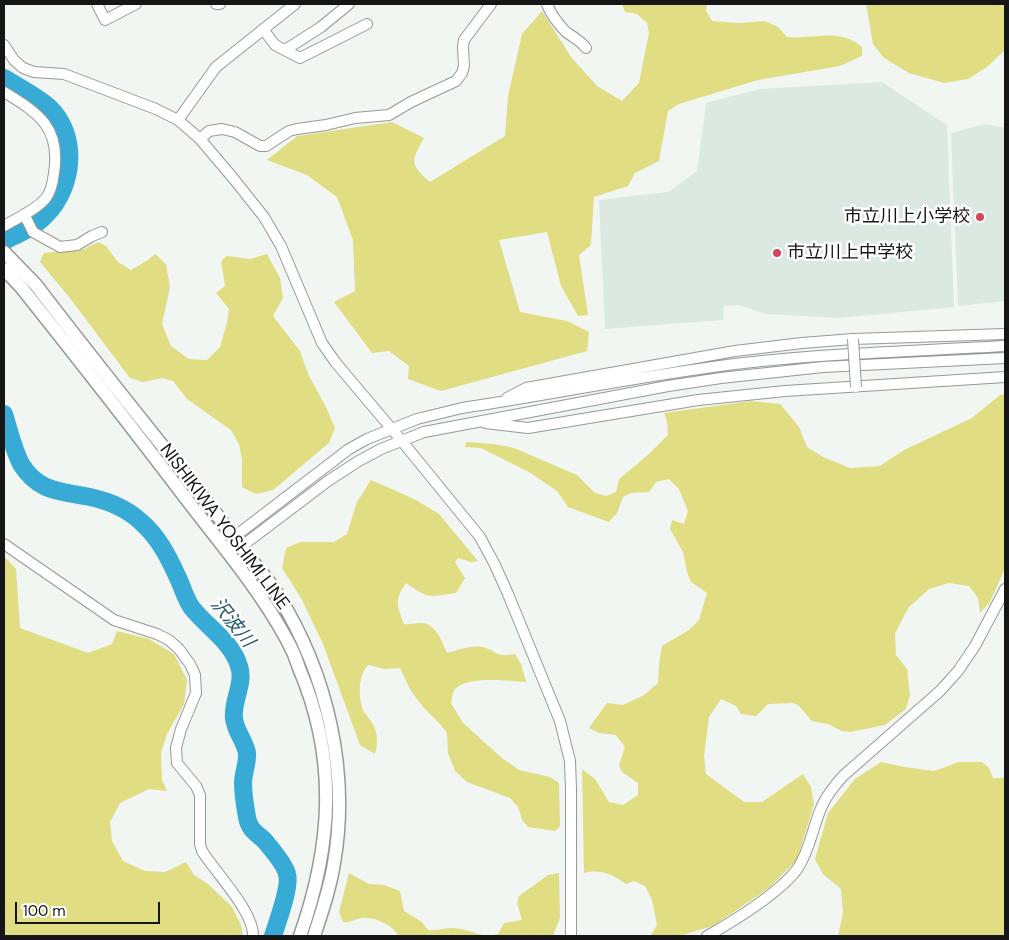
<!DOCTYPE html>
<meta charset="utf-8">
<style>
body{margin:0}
#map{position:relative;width:1009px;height:940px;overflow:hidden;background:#f1f6f3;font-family:"DM Sans",sans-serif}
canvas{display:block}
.frame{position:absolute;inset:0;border:5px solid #151615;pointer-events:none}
.scale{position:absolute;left:15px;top:902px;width:145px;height:22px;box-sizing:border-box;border:2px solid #151615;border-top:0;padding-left:6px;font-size:15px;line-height:18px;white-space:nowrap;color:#151615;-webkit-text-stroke:4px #fff;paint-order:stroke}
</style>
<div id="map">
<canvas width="1009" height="940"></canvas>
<div class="frame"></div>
<div class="scale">100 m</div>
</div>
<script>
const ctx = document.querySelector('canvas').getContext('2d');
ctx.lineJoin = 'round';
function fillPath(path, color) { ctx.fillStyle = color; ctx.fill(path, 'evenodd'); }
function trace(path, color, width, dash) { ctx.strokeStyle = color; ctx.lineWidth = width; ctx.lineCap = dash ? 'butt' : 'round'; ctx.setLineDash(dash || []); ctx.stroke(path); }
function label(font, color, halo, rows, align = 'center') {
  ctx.font = font + ' "DM Sans","Noto Sans JP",sans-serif'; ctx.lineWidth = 5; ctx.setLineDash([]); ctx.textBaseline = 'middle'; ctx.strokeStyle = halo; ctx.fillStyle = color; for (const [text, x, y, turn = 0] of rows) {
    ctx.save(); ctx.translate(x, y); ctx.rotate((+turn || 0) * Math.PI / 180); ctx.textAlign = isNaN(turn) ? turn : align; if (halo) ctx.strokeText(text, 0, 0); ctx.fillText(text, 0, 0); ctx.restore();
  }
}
const built = new Path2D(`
 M882,82l65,43 7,182 -115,11 -73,-4 -28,-9 -14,1 -1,14 -118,9 -6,-129 69,-8 29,-21 9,-68 54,-14z
 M985,124l20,4v173l-47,5 -7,-173z`);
const green = new Path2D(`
 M622,4h85l-1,7 6,10 27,2 26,-2 13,6 9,10c28,3 51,-10 75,10v9l-22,10 -82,14 -79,24 -11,7 -9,50 -24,12 -7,13 -34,11 -3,48 -12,10 9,60 -10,1 -17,-30 -14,-54 -48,8 21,72 47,9 22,11 -2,19 -146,40 -33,-12 1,-13 -20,-15 -17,2 -38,-51 21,-11 -2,-51 -16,-43 -30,-22 -40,-15 30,-24 95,-14 32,16c-13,24 -15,25 6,44l75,-46 3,-40 14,-62 20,-23 29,46 26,29 25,15 17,-18 10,-50 -2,-10 -10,-9 -12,-2z
 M866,4h139v46l-18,17 -19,12 -24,4 -35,-10 -25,-15 -11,-14z
 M98,242l8,4 12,16 13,8 17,-10 7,-6 11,10 4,23 -8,37 9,22 18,13 18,1 13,-13 7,-24 2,-14 -13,-16 9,-7 -4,-25 6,-5 23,3 17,-5 13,24 3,20 -10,18 27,35 9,25 17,31 9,21 -6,15 -56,47 -17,4 -14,-7v-28l-3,-15 -8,-14 -44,-31 -14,-18 -11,-3 -19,4 -13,-4 -61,-81 -29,-35 4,-9 40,-4z
 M1005,394v174l-15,34 -10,11 -2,-15 -9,-12 -20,-3 -20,6 -20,18 -14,26 1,22 11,14 3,26 -4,14 -21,16 -35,7 -8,-1 -14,-7 -16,-3 -13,-15 -5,-3 -26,1 -12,12 -15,-2 -5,-8 -15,-7 -12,18 -5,39 2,18 38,28h18l41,-28 8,13 3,17 -17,56 -28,28 -56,38 -31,9h-31l6,-10 -5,-25 -7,-14 -11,-5 -8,3c-15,-10 -24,-15 -42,-11l-2,-104 13,10 14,23 14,3 15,-10v-12l-16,-11 -3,-7 6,-18 -9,-12 -17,-2 -10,-5 18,-25 16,2 21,-10 14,-12 1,-19 3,-18 27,-16 10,-10 8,-27 -16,-11 -4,-10 -4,-20 -13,-23 2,-9 12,4 4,-13 -9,-22 -10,-10 -13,3 -7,10 -18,1 -8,4 -6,16 -8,9 -41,-15 -11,-16 -28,-19 -48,-24 -16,-1 1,-5 28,2 20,4 63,27 18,18 11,3 10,-4 3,-13 30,-25 19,-19 -1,-14 -3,-8 87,-12 29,3 19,23 8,20 16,10 27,11 30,-2 24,-16 68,-32 28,-23z
 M371,480l45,20 23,14 39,47 -7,1 -13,-4 -3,4 10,16 -9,15c-27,4 -28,6 -50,-10 -12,17 -9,23 -2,41 6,1 10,-1 17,-1 15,0 21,19 26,30 11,-3 24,-8 35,-6 16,3 11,11 33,7l6,10 5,18c-18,-1 -62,-7 -72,9 -2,3 -2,9 -3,12l12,20 39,35 17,12 31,7 9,6 1,43 -5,5 -27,-4 -6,-7 -4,-13 -8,-9 -43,-16 -12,-11 -7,-18 -1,-20 -6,-8 -18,-18 -12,-16 -11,-23 -15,1 -17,-4c-10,11 -10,31 -5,45 2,4 7,9 9,13 6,9 6,21 3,31l-15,-9 -37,-101 -22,-46 -19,-30 4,-20 14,-6h34l13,-8 10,-32z
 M4,556l12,13 4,59 68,25 24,-9 5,-13 32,8 25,15 13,26 -3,24 -17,30 -6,19 1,27 5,11 -18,-2 -29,14 -10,19 2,19 11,20 22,10 20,1 21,-10 8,13 14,9 24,23 9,18 2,11h-239z
 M881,762l23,5 30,4 25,-9h23l7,6 4,10h12v158h-167l5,-23 -2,-24 -18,-15 -8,-15 13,-46 27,-34z
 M349,873l20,11 15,1 16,6 4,20 18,11 6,8c9,1 17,-2 25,-2 12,1 22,5 33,8h-87c-7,-11 -22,-19 -36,-18 -7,0 -11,5 -20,4l-4,-10z
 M559,873l1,45 -7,18h-64l9,-2 6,-11 18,-3 -5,-17 2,-7 29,-21z`);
const river = new Path2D(`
 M4,78c15,9 32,18 45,29 30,28 25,80 -3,108 -11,12 -28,19 -42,26
 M4,414c5,16 9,34 17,50 18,29 40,27 69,33 18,4 36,11 50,24 19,16 29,37 39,59 4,9 7,20 13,28 15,19 40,34 47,58 6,17 -7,35 -5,52 1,13 11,23 13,35 1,10 -4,20 -4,30 0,11 2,23 4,34 2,12 8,15 17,23 6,7 21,25 23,34 4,12 -10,49 -14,62`);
const minor = new Path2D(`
 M97,4l8,16 31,-16
 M216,4h4
 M547,4c3,9 12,21 19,28 7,5 15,9 20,16
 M263,29l12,16 25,13 67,-34
 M4,45l10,15 9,8 11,4 30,2 92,35 22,11 22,19 33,39 31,39 17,29 41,97 14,20 65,77 79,97 15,28 13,29 52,127 10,40 1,28v147
 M285,50l36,-23 28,-23
 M4,92c35,21 57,36 50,81 -1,8 -3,19 -8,25 -11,13 -29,20 -42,28
 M178,120l38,-53 79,-63
 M200,139l9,-8 13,-2 13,3 25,14h6l23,-15 8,-2 29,-4 29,-7 34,-3 22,-13 45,-21 6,-8 2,-7 -1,-19 1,-7 27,-36
 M24,214l9,18 27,15 17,-2 15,-9 10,-4
 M507,398l19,-10 209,-37 67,-8 51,-4 152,-5
 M485,423l43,5 170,-28 87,-9 220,-14
 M232,542l2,-5 115,-88 18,-10 50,-20 45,-11c94,-14 187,-34 282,-45 86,-10 174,-12 261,-17
 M4,544l110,76 43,14 12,6 10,9 11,15 5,11 1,18 -15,36 -5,19 1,15 19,23 4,9v49l2,7c14,22 52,61 51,85
 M236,548l6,-2 86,-65 29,-19 24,-13 43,-17 244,-46 53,-8 102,-11 182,-9
 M707,936c27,-15 74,-44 91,-68 13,-20 15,-44 25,-64 5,-11 12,-19 20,-28l97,-85 18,-20 17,-25 30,-57`);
const major = new Path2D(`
 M4,252l32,33c51,67 104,133 157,199 20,26 41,52 60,78 9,11 18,21 25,33 49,79 72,176 56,268 -4,25 -12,49 -20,73
 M4,269l17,18c55,69 110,139 163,209 35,46 75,92 103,144 5,9 9,18 12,28 39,91 33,177 1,268`);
const minorBridge = new Path2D(`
 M853,339l3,48`);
const markers = [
 [980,217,5,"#d4445b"],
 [777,253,5,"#d4445b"]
];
const poiNames = [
 ["市立川上小学校",970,217],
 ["市立川上中学校",787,253,"left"]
];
const streetNames = [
 ["NISHIKIWA YOSHIMI LINE",224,527,53]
];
const waterNames = [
 ["沢波川",232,623,51]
];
fillPath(built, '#dce9e3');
fillPath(green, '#e0dd83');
trace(river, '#37abd6', 18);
trace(minor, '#959997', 12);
trace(major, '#959997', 15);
trace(minor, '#fff', 10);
trace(major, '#fff', 12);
trace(minorBridge, '#959997', 12, []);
trace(minorBridge, '#fff', 10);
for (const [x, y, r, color] of markers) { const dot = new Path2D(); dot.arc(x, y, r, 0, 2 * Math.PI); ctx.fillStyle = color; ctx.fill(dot); trace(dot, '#fff', 2); }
label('18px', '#151615', '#fff', poiNames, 'right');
label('18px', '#151615', '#fff', streetNames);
label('italic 19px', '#2a586b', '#fff', waterNames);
</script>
